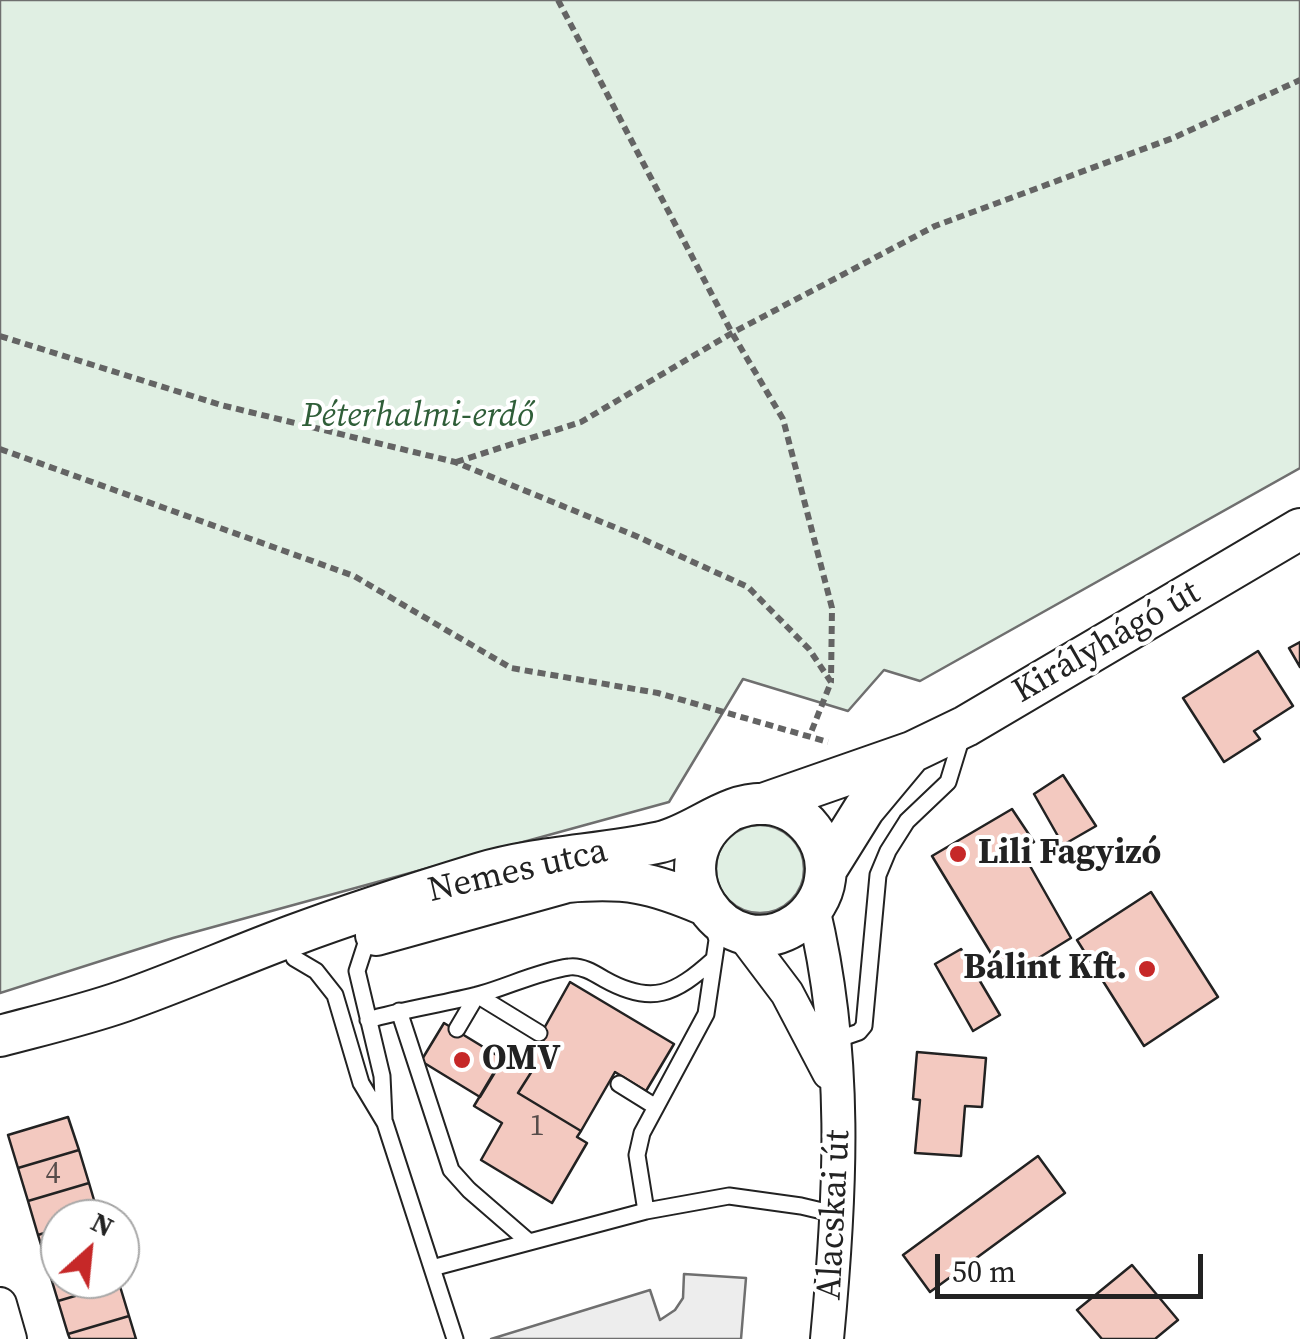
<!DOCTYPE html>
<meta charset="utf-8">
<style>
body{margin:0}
#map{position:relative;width:1300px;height:1339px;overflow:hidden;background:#fff;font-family:"Source Serif 4",serif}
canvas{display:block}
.north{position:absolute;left:40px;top:1199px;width:100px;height:100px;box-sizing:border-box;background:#fff;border:2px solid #a7a7a7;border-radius:50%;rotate:27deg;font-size:28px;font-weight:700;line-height:40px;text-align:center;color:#222}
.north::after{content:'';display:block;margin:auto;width:35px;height:45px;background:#c62828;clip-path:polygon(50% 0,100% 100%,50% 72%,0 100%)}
.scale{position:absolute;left:935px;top:1254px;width:268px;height:45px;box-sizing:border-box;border:5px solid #222;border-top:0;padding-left:12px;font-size:30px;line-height:35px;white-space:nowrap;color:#222;-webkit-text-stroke:8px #fff;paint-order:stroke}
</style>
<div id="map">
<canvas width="1300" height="1339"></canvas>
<div class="north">N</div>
<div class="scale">50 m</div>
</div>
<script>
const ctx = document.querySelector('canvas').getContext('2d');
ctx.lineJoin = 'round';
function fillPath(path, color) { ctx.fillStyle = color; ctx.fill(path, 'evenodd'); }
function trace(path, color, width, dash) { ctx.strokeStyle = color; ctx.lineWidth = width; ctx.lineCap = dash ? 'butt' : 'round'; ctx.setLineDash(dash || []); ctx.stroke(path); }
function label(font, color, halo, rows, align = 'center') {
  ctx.font = font + ' "Source Serif 4",serif'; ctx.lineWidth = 8; ctx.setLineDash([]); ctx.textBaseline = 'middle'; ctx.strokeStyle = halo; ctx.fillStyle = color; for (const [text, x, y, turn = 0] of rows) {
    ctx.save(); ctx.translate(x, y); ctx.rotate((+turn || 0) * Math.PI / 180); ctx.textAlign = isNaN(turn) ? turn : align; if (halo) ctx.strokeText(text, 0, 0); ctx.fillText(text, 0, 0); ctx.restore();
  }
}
const green = new Path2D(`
 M0,0h1300v468l-380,213 -36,-11 -36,41 -105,-32 -74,123 -496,136 -173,55z
 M716 869a44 44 0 1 1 88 0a44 44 0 1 1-88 0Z`);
const parking = new Path2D(`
 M684,1274l62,4 -5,61h-250l159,-49 10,30 15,-10 8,-12z`);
const building = new Path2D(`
 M1300,642v25l-11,-19z
 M1258,651l35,55 -39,25 6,8 -36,23 -41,-64z
 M1063,775l33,51 -33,19 -29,-51z
 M1012,809l22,33 -13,8 50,88 -65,40 -74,-122z
 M1151,892l67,105 -74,49 -67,-106z
 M961,949l39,66 -27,16 -38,-67z
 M570,982l104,62 -28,47 -31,-19 -34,59 -63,-38 14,-22 -9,-5z
 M444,1023l59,36 -23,38 -59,-36z
 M917,1052l69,6 -4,49 -17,-1 -4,50 -46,-3 5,-53 -7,-1z
 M505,1054l27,17 -14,22 63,38 -4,6 10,6 -35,60 -71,-43 21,-37 -28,-17z
 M68,1117l11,33 -61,18 -10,-33z
 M79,1150l10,33 -61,18 -10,-33z
 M1038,1156l27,37 -135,99 -27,-37z
 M89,1183l10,34 -39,2v9l-22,7 -10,-34z
 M60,1228v36l-12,4 -10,-33z
 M60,1264v15h58l1,4 -61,18 -10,-33z
 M1132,1265l46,55 -23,19h-53l-25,-29z
 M119,1283l10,33 -61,18 -10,-33z
 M129,1316l7,23h-66l-2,-5z`);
const path = new Path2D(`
 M558,0l174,333 51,86 49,189 -1,73
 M0,336l221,69 234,57 181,74 112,51 61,62 22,33 -21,53
 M0,449l354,127 157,92 147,25 170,49
 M456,462l125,-40 151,-89 203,-107 238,-88 127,-58`);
const service = new Path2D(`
 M368,937l-11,34 25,105 2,43
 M294,958l22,13 19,24 26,88 24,40 70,216
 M399,1011l52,159 18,20 60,52
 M368,1020c37,-11 76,-16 113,-26 28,-8 59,-23 88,-27 12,-2 25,6 35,12 48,27 71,15 109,-19
 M457,1029l20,-34 62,38
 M833,1041l26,-9 5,-6 14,-151 10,-24 19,-30 41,-39 15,-49
 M619,1084l37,23
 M646,1211l-9,-56 5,-22 64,-119 11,-74 -4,-15
 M432,1268l214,-57 83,-15 72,10 38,9`);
const minor = new Path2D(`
 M813,908c35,146 28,284 14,431
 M741,932l46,61 42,80
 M0,1304l10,35`);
const tertiary = new Path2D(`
 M763,804l149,-52 54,-26 334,-197
 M826,870l38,-61 45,-54
 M376,935l191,-53c59,-5 84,0 138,23
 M0,1036c41,-11 84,-21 124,-35 57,-20 113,-45 170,-66 61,-23 125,-43 187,-62 58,-17 121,-18 180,-31 36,-9 67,-41 106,-38 36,3 64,39 58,75 -2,17 -13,34 -27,44 -72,50 -148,-59 -70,-111`);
const markers = [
 [958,854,10,"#c62828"],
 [1147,969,10,"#c62828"],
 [462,1060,10,"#c62828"]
];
const numberNames = [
 ["1",537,1127],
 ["4",53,1175]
];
const parkNames = [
 ["Péterhalmi-erdő",418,417]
];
const streetNames = [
 ["Királyhágó út",1107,643,-30],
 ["Nemes utca",518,872,-13],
 ["Alacskai út",835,1215,-87]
];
const poiNames = [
 ["Lili Fagyizó",978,854],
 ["Bálint Kft.",1127,969,"right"],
 ["OMV",482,1060]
];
fillPath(green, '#e0efe3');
trace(green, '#6f6f6f', 2.5);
fillPath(parking, '#ededed');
trace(parking, '#6f6f6f', 2.5);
fillPath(building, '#f3c9c0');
trace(building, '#222', 2.5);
trace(service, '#222', 19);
trace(minor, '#222', 36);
trace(tertiary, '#222', 44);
trace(path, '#646464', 6, [8, 5]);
trace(service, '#fff', 15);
trace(minor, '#fff', 32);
trace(tertiary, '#fff', 40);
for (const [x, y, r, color] of markers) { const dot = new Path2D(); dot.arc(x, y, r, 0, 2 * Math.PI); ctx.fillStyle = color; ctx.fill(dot); trace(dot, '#fff', 4); }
label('30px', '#564c4a', null, numberNames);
label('italic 35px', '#2f5e38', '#fff', parkNames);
label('35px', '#222', '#fff', streetNames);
label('bold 35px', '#222', '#fff', poiNames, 'left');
</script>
